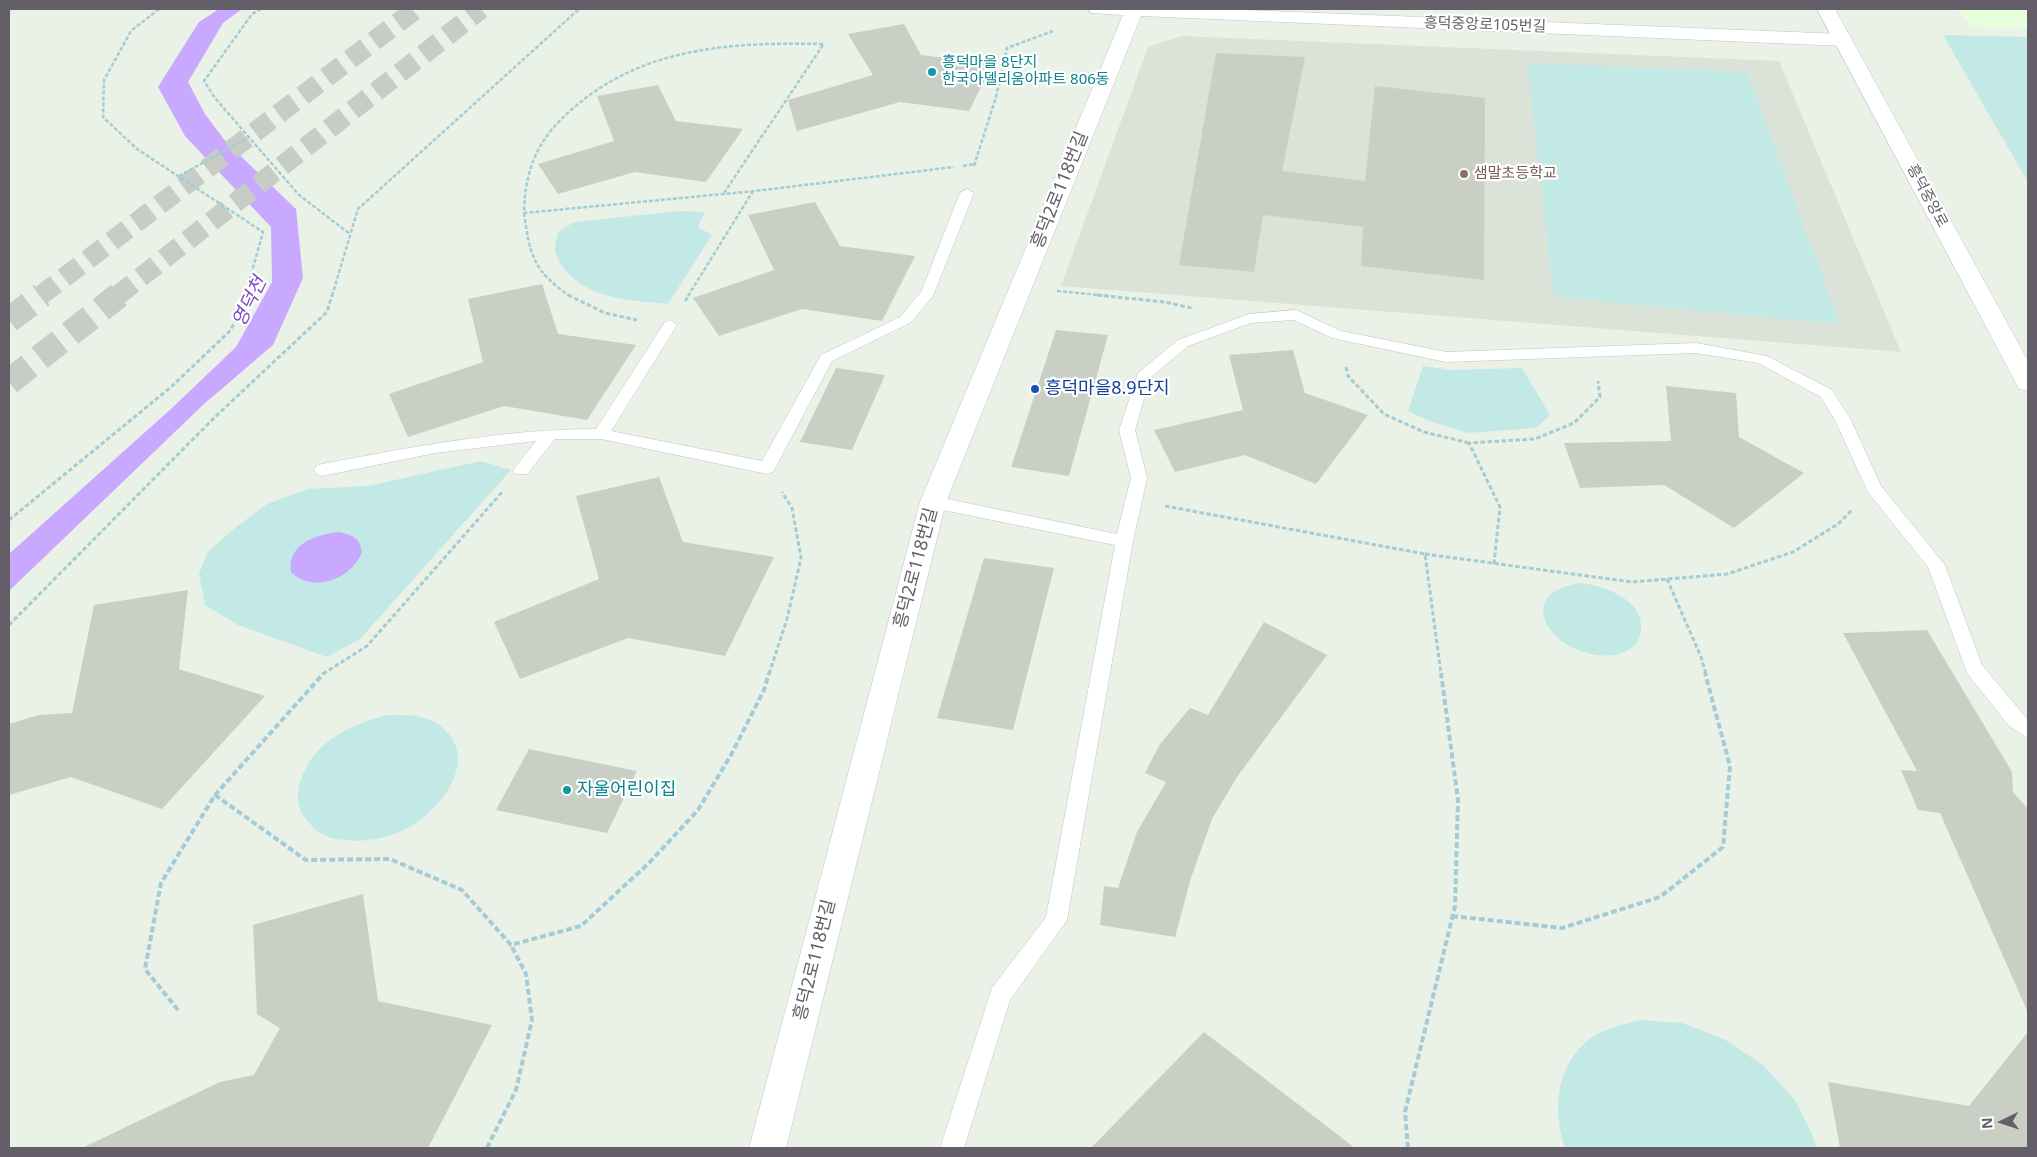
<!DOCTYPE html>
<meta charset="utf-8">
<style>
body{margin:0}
#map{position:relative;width:2037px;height:1157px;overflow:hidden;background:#eaf1e7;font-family:"Noto Sans",sans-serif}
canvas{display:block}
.frame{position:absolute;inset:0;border:10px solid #635e68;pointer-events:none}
.north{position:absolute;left:1977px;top:1097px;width:50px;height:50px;-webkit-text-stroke:4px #fff;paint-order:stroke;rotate:266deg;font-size:14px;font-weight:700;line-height:20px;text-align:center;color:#635e68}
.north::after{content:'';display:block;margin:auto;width:18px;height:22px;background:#635e68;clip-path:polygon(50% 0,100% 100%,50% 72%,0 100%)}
</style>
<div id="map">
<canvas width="2037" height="1157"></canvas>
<div class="frame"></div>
<div class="north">N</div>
</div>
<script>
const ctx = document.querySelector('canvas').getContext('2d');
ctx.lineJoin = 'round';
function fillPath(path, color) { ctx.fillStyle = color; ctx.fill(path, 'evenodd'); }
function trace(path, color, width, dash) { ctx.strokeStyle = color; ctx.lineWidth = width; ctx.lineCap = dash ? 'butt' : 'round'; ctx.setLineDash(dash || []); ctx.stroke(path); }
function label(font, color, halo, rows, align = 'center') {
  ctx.font = font + ' "Noto Sans","Noto Sans KR",sans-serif'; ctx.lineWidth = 4.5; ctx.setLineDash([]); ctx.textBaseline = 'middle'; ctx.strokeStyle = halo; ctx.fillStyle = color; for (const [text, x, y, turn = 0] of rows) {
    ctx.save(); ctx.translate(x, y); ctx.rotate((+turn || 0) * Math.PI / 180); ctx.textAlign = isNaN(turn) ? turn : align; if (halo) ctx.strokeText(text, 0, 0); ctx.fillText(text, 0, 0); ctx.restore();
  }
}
const commercial = new Path2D(`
 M1958,9h70v20l-57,-2z`);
const education = new Path2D(`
 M1181,36l598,25 122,291 -840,-66 87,-239z`);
const green = new Path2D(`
 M1943,35l85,2v145z
 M1527,63l220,9 93,252 -286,-27z
 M680,211l25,1 -7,15 14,8 -44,69c-35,-3 -80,-5 -104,-35 -4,-6 -9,-14 -9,-21 0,-5 2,-11 3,-16l16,-10z
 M1423,366l25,4 74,-2 28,47 -14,13 -68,5 -39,-12 -21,-10z
 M481,461l30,9 -151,169 -33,18 -89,-32 -33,-20 -6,-31 8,-21 24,-22 36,-27 41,-15 60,-3z
 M1581,583c22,3 60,15 60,43 0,6 -1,13 -5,18 -24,25 -80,6 -91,-24 -9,-25 16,-34 36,-37z
 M388,715c15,0 34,-1 48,8 50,32 4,91 -34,108 -23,10 -46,12 -70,7 -13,-3 -22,-13 -29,-23 -6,-9 -6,-22 -3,-32 11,-41 51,-59 88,-68z
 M1641,1020l41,3 42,16 39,26 32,35 20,41 2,7h-252c-12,-34 -10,-78 19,-104 16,-15 37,-19 57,-24z`);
const water = new Path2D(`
 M219,9h23l-19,14 -35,59 17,32 21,28 70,67 7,69 -30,67 -69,59 -195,187v-37l163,-146 64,-61 36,-65 -1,-55 -86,-91 -27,-49 41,-65z
 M339,532c14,3 21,6 23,20 -10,27 -49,42 -71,20 -4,-28 25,-38 48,-40z`);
const building = new Path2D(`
 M904,24l17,31 72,9 -24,47 -69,-9 -103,29 -9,-31 85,-25 -25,-41z
 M1216,53l89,4 -23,114 83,10 10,-95 110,12 -1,182 -123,-14 2,-39 -100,-12 -9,57 -75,-7z
 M658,85l18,36 67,8 -37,53 -71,-10 -77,22 -20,-30 76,-23 -17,-45z
 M815,202l25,44 75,10 -33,65 -80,-12 -83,27 -26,-38 81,-28 -26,-55z
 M542,284l16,50 78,11 -49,75 -83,-14 -96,31 -19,-43 94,-32 -15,-63z
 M1056,330l52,5 -39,141 -58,-9z
 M1293,350l12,43 63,22 -52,69 -71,-29 -70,17 -21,-42 89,-20 -14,-55z
 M836,368l49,7 -33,75 -52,-8z
 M1666,386l70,7 3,44 65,36 -70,55 -70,-43 -84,3 -16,-45 107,-2z
 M659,477l24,65 91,15 -49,99 -97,-18 -108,41 -26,-57 105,-43 -23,-83z
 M984,558l70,10 -41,162 -76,-12z
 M188,590l-9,79 86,27 -103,113 -91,-32 -62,18v-71l30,-9 33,-2 22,-108z
 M1264,622l63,33 -90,122 -25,42 -21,59 -16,59 -75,-12 4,-39 14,2 19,-56 29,-50 -21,-9 15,-29 30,-36 18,7z
 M1927,630l85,142 1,20 15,17v204l-88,-200 -22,-3 -17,-40 16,1 -74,-138z
 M529,749l108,22 -30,62 -111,-23z
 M363,894l15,107 114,24 -64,123h-346l138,-66 34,-7 26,-47 -23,-14 -4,-89z
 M1204,1032l151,116h-264z
 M2028,1032v116h-188l-12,-66 141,24z`);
const highwayTunnelFar1 = new Path2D(`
 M40,296l376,-287
 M117,296l364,-287`);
const highwayTunnel = new Path2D(`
 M9,320l33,-25
 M9,382l110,-87`);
const pathFar2 = new Path2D(`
 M159,9l-28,22 -27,49 -1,37 34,32 126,83 -18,64
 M261,9l-9,5 -48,67 11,17 84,97 51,39
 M823,44c-87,-2 -176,2 -246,61 -37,30 -52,60 -53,108l231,-22 199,-24
 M963,166l12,-2
 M974,166l22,-69 11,-49 46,-17
 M724,193l99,-148
 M524,213c6,42 9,58 46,83
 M1057,291l52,5
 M332,296l26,-87 221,-200
 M688,296l65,-105`);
const pathFar1 = new Path2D(`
 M568,295l37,18 32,7
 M1097,295l67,7 28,6
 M685,301l4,-6
 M1346,367l2,9 36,38 40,18 45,11
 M1165,506l260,48 16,120
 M9,520l162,-133 60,-57 15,-35
 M1425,554l207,28 95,-8 66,-22 45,-28 14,-14
 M1494,564l6,-57 -31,-64 66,-4 39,-16 26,-26 -2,-16
 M1667,579l34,78 5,17
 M9,625l206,-208 112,-105 5,-17
 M323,674l44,-28 136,-155
 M769,674l18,-55 14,-61 -9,-50 -10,-16`);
const path = new Path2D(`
 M215,795l91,65 84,-1 72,31 49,55 70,-19 69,-64 48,-52 33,-55 33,-65 5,-17
 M1452,916l110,12 98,-31 63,-50 7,-81 -25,-93
 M178,1010l-33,-41 16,-86 54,-88 109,-122
 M487,1148l29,-58 16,-70 -6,-46 -15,-29
 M1408,1148l-3,-36 50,-206 3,-106 -17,-127`);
const lane = new Path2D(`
 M967,189l7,4 -41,103 -23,27 -78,38 -59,111 -6,2 -166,-35h-46l-28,35h-12l-2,-4 23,-29 -101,12 -113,23 -6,-2 -2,-4 2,-4 6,-2c91,-17 182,-35 274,-35l69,-107 5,-2 7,5 -66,106 151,30 59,-106 79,-38 21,-25 39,-99z
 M1296,310l45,21 105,21 250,-9 71,13 65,34 19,30 30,66 64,79 37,100 46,55v18l-19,-12 -42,-53 -39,-106 -60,-75 -33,-72 -14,-23 -63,-34 -62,-10 -250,9 -114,-24 -38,-18 -43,3 -63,23 -38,32 -15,52 12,48 -14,63 -66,379 -57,80 -46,148h-24l52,-160 54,-71 69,-372 -182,-37 -6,-2 -2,-4 2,-4 6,-2 184,38 14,-56 -12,-48 19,-57 40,-33 71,-26z`);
const street = new Path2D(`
 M1088,9h133l622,25 7,2 2,4 -2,4 -7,2 -702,-30 -195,486 -160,646h-37l171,-646 203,-487 -32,-2z`);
const secondary = new Path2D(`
 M1817,9h18l193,352v30l-9,-2 -3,-6z`);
const pathBridge = new Path2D(`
 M179,176l70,-39`);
const markers = [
 [932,72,5,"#0f9aa8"],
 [1464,174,5,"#8d6e63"],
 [1035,389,5,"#1a4fb4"],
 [567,790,5,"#0f9aa8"]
];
const farStreetnames = [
 ["흥덕중앙로105번길",1485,25,2],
 ["흥덕중앙로",1927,196,62]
];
const farCulturenames = [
 ["흥덕마을 8단지",942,63],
 ["한국아델리움아파트 806동",942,80]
];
const farEducationnames = [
 ["샘말초등학교",1474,174]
];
const streetNames = [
 ["흥덕2로118번길",1060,190,-68],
 ["흥덕2로118번길",916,568,-75],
 ["흥덕2로118번길",815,960,-76]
];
const transitNames = [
 ["흥덕마을8.9단지",1045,389]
];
const cultureNames = [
 ["자울어린이집",577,790]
];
const waterNames = [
 ["영덕천",250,302,-64]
];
fillPath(commercial, '#e8ffde');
fillPath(education, '#dbe3d8');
fillPath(green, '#c3e9e6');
fillPath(water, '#c8a9ff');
fillPath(building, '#c9cfc5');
trace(highwayTunnelFar1, '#c8ccc7', 20, [20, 10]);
trace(highwayTunnel, '#c8ccc7', 26, [26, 13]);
trace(lane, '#c5c0c8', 1);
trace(street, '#c5c0c8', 1);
trace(secondary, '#c6c1ca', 1);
trace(pathFar2, '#a3ccd6', 2.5, [4, 2]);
trace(pathFar1, '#a3ccd6', 3, [4.5, 2.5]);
trace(path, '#a3ccd6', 4, [6, 3]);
fillPath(lane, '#fff');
fillPath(street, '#fff');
fillPath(secondary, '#fff');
trace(pathBridge, '#a3ccd6', 2.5, [4, 2]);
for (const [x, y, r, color] of markers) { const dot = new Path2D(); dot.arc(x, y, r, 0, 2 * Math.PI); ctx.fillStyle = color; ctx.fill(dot); trace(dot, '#fff', 2); }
label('15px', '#635e68', '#fff', farStreetnames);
label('15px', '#0d838f', '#fff', farCulturenames, 'left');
label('15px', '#785e54', '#fff', farEducationnames, 'left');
label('18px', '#635e68', '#fff', streetNames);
label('18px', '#164399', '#fff', transitNames, 'left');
label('18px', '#0d838f', '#fff', cultureNames, 'left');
label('italic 19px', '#7f46c8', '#fff', waterNames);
</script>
